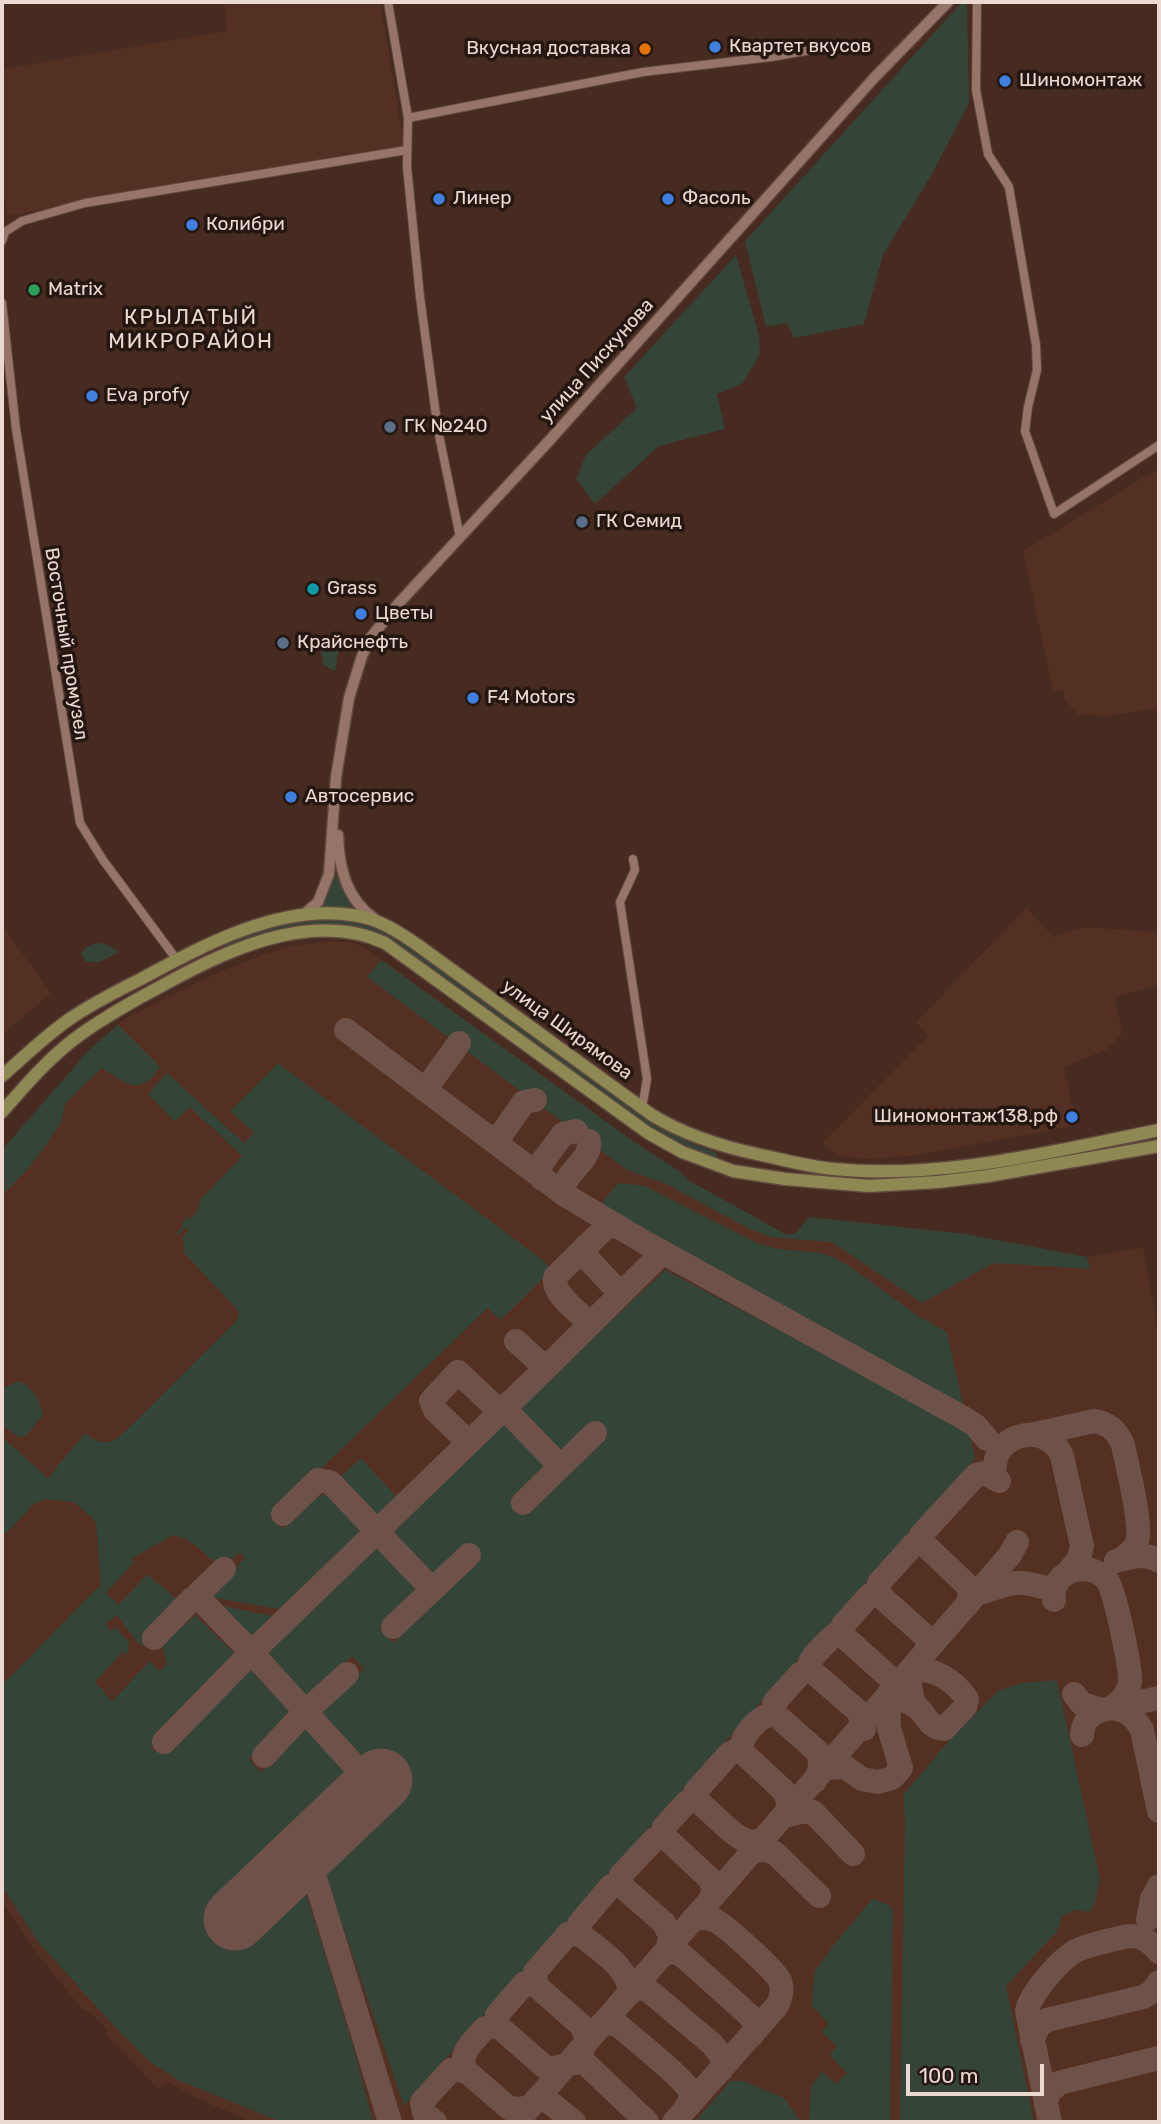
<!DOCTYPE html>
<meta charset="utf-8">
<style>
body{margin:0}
#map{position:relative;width:1161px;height:2124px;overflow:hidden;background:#472a20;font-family:Rubik,sans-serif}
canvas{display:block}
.frame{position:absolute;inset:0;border:4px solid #ebd8d1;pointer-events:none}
.scale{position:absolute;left:906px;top:2064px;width:138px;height:32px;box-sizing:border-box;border:4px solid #ebd8d1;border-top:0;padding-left:9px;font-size:21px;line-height:24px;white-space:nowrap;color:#ebd8d1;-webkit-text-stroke:5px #241712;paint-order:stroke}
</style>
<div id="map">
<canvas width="1161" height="2124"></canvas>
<div class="frame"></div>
<div class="scale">100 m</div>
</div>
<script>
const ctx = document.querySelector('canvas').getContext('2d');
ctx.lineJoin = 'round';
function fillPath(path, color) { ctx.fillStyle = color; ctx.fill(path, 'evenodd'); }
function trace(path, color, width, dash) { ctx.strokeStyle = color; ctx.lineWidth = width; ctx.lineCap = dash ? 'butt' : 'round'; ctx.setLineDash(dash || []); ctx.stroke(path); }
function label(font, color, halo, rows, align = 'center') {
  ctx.font = font + ' Rubik,sans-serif'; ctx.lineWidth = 7; ctx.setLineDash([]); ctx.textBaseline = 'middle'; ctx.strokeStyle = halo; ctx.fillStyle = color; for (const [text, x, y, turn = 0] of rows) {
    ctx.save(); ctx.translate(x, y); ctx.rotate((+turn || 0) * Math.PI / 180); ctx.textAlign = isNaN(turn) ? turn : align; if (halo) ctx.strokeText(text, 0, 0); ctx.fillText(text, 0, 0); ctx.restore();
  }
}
const built = new Path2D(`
 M224,2h156l25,147 -398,67 -2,-17h-3v-130l225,-38z
 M1159,468v240l-51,8 -31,-2 -12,-14 -2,-10 -10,2 -30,-141z
 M1027,907l26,30 32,-10 74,5v52l-45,14 9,34 -15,17 -44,18 10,46 -6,14 -156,29 -41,3 -35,-3 -13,-14 105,-106 -12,-14z
 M2,925l49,68 -49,42z
 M331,941l18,1 10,3 14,8 270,195 35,22 10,10 99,55 9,-2 13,-16 156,17 122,23 56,-10 16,89v786h-907l-58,-25 -26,-15 -9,7 -53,-54 1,-6 -18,-17 -7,-3 -52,-64 -28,-44v-751l87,-100 37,-32 75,-38 60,-25 30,-9z`);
const green = new Path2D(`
 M961,3l6,1 2,99 -37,71 -49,81 -19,69 -70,14 -7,-15 -21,4 -21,-86z
 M736,255l23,81 1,18 -17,29 -26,11 8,35 -66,17 -64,58 -19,-25 10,-24 51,-47 -13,-31z
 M344,643l-6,9 -3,19 -12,-6 -2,-14 3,-4z
 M333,872h2l17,36 -1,1 -29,-1 -1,-2z
 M336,919c22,2 38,7 57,16l263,189 32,18 29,11v6l-33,-11 -31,-16 -249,-183c-65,-45 -121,-15 -189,5 5,-4 11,-10 18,-14 28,-15 71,-20 103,-21z
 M104,943l15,9 -19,10h-14l-5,-8c4,-8 14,-11 23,-11z
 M381,960l262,188 35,22 10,10 99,55 9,-2 13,-16 156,17 122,23 3,12 -96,-6 -72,40 -78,-53 -14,-8 -59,-5 -21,-8 -86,-46 -37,-13 -260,-193z
 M118,1025l42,42c-21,30 -32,18 -58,1l-37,36 -4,19 -13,19 -17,23 -29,30v-45l87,-100z
 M278,1063l266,198 5,6 1,5 -50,48 -12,-12 -216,208 11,13 35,-33 9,-2 36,37v8l-73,72 -79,-14 34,-39 -5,-5c-29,21 -28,1 -51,-12 -5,-3 -11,-4 -16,-6l-42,24 3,3 -28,31 13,12 28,-31 32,27 -35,45 -6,-3 -21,-28 -11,9 4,7 6,-4 13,16 -1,12 -5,-4 -28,31 17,19 38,-40 9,10 8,-6 -5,-19 33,-31 45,44 -89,88 5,5 2,-2 7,1 85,-82 43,46 -44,44 12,13 45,-44 40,44 2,10 -127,125 -1,10 18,19h10l55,-53 50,163 20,76h-92l-103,-42 -29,-19 -33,-33 -78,-86 -36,-56v-201l95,-97 4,-1 -5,-65 -22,-20 -29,-3 -11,5 -32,34v-101l46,41 37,-45c10,9 20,12 32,6l119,-118 3,-7 -4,-7 -51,-54 -1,-16 6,-7 -4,-2 -6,6 -5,2 9,-10 -2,-2 6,-7 3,2 8,-8 2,-11 42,-44 -52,-49 -14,13 -2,1 -26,-27 19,-21 77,70 10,-10 -24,-22z
 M618,1183l27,3 114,58 20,5 42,4 14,5 13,7 70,51 29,16 16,73 -359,-195 -1,-9z
 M665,1270l304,160 6,29 -571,647 -82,-241 88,-87 -16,-17 -21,20 -56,-63 47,-49 -12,-13 -49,48 -42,-43 111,-111 9,-1 41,41 -42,40 13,13 88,-86 -12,-12 -40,38 -38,-40 -1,-11 116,-112 46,43 -41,41 12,11 83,-82 -11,-12 -37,35 -45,-42z
 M18,1381c13,3 23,21 25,34l-17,21 -8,1 -16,-12v-36z
 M361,1458l40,44 -19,21 -8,1 -37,-37 1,-8z
 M207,1603l76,15 -29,30 -6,-1z
 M1057,1680l43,199 -6,27 -4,6 -14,-2 -14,6 -4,14 -52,56 28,136h-134l5,-303 -2,-24 46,-54 49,-50 24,-8z
 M872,1899l18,6 3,7 -3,210h-79l-2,-2 2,-33 11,-16 14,13 11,-11 -18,-18 8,-8 -15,-15 7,-8 -17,-18 2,-33 18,-26z
 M730,2081h14l40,17 17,24h-106z`);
const taxiway = new Path2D(`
 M346,1030l219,165 79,47 318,175 14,9 11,13
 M425,1090l34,-47
 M496,1142l28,-40 11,-2
 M542,1179l-2,-14 23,-31 13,-3
 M565,1195c-6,-22 27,-32 24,-54
 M586,1246l1,12 30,32v7
 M585,1329l1,-9c-11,-11 -34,-27 -31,-43l51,-50 10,-1
 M516,1341l25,23h9
 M504,1408l56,58
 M1035,1434l59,-13c15,2 23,10 29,24 4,21 21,83 13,100 -4,7 -10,11 -16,15
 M463,1448l2,-8 -2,-3 -28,-27 -4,-9 27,-29 37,35 1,6 -3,5
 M995,1465c2,-33 53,-43 67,-9l20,90 -3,13 -10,12
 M523,1503l72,-70
 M283,1514l35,-34 12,2 5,5 89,94 4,5 1,6
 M923,1543l-2,-8 55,-60 8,-2 15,8
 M1116,1561c16,-4 29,-9 43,0
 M978,1591l5,1c27,-9 35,-13 63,-4
 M879,1594v-11l35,-39 9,-1 45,43 2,9 -3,10
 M198,1597l1,-4 25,-24
 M1054,1600c-4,-30 35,-41 53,-20 8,10 24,89 23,102 -2,12 -9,19 -19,26
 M393,1627l76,-72
 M841,1634l2,-9 27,-30 6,-3 49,44 3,8 -3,9
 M154,1638l39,-40 5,-1 54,56 122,134
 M814,1673c-2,-3 -5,-6 -4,-11 2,-6 23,-27 29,-30l51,46 2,6 -1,9
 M1074,1694l8,10 20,6
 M1111,1708c15,1 24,9 31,22l17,81
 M775,1714l-1,-11 26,-29 7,-3 7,2 45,39 3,11 -4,7 6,-1
 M1082,1735c1,-14 7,-20 20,-25l57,-12
 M164,1742l83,-85 303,-293 105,-104 4,-4 9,-1
 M741,1751c-1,-15 19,-37 34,-37l44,39 1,16 -5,12
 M264,1756l42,-45 41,-37
 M825,1768l20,-1 17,12 16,3 14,-4 9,-10 -12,-40 -1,-33c10,3 21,6 29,12 10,9 13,22 27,22l21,-22 2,-8c-13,-19 -34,-33 -58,-28l1,14 4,21
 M699,1801l-3,-10 33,-37 8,-4 4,1 42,39c6,9 7,17 1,26l17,-4h12l40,42
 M753,1851l13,-1 9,3 44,43
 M307,1852l83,270
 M622,1885l-1,-10 34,-36 10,-2
 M1159,1886l-7,13 -4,20 3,-9 8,-10
 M711,1899l2,-10 -2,-9 -46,-43 -1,-10 23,-25 8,-2c19,10 48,56 70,37
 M581,1935l-2,-11 32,-38 7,-3 46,40 6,13 -2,12
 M663,1954l11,-2 8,3 67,60 6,9 -3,11
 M536,1984l-1,-12 33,-38 13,1c18,15 48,32 49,58
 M632,1990l8,-2 8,2 64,54 11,14 -2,12
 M601,2025l8,-2 9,2c14,12 65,53 71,65 3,7 -1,15 -5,21
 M498,2026l-1,-11 28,-32h8l49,43 4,12 -4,15
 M1032,2040l7,-14 8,-6 96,-23 9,-5 7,-10
 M466,2071c-9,-18 8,-30 19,-43l13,-2 48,42c14,2 25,-8 39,-5l62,59
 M535,2101l12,-1 27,22
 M1046,2105l2,-12 11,-10 100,-25
 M435,2122l-11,-9 -2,-11 29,-32 15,1 43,37 9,1 12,-2
 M517,2122l493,-567 7,-13
 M674,2122l102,-115c5,-8 7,-18 4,-26 -5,-11 -53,-54 -64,-60 -7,-4 -15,-3 -22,-3
 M1050,2122l-23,-111c3,-17 36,-56 53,-62 15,-6 32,-9 48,-13 14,0 22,5 31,16`);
const runway = new Path2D(`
 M235,1919l146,-139`);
const street = new Path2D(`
 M388,2l20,116 -1,49 13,130 18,133 22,107
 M977,2l-1,88 12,64 21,33 27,158 1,25 -9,37 -3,24 29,83 105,-69
 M408,118l235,-46 128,-15 75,-13
 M2,241l3,-9 17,-11 63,-18 322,-53
 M2,303l14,126 64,394 23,37 74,100
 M633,859l2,11 -15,32 27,177 -5,29`);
const secondary = new Path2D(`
 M338,835c1,33 8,64 37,84
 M303,915l15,-13 11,-28 7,-97 13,-79 13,-42 9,-19 27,-33 150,-162 326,-364 74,-76`);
const primary = new Path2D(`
 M2,1076c23,-20 44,-41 69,-58 22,-15 46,-27 70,-39 63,-34 138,-75 211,-64 26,3 47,17 67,31l233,169c34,21 71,32 109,40 24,5 48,12 73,14 107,11 221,-18 325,-39
 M2,1112c22,-25 44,-51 71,-72 25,-19 53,-35 81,-50 67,-37 155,-82 231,-47l263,190 34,19 51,19 52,8 84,7 69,-4 50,-6 171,-30`);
const markers = [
 [715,47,7,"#3f7fe0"],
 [645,49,7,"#e8710a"],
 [1005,81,7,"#3f7fe0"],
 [439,199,7,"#3f7fe0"],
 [668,199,7,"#3f7fe0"],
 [192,225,7,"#3f7fe0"],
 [34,290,7,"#2e9e5b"],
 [92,396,7,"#3f7fe0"],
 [390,427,7,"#5c6f8a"],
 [582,522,7,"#5c6f8a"],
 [313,589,7,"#0f9aa8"],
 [361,614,7,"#3f7fe0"],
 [283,643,7,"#5c6f8a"],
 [473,698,7,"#3f7fe0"],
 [291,797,7,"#3f7fe0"],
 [1072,1117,7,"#3f7fe0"]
];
const poiNames = [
 ["Квартет вкусов",729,47],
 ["Вкусная доставка",631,49,"right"],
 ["Шиномонтаж",1019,81],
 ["Линер",453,199],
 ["Фасоль",682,199],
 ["Колибри",206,225],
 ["Matrix",48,290],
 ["Eva profy",106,396],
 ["ГК №240",404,427],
 ["ГК Семид",596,522],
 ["Grass",327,589],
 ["Цветы",375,614],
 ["Крайснефть",297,643],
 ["F4 Motors",487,698],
 ["Автосервис",305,797],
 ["Шиномонтаж138.рф",1058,1117,"right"]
];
const streetNames = [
 ["улица Пискунова",597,361,-48],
 ["Восточный промузел",66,644,81],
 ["улица Ширямова",567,1030,36]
];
const neighbourhoodNames = [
 ["КРЫЛАТЫЙ",191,318],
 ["МИКРОРАЙОН",191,342]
];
fillPath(built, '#543023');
fillPath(green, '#344436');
trace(taxiway, '#6e524a', 24);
trace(runway, '#6e524a', 63);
trace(street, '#614940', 10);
trace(secondary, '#614940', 13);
trace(primary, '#614940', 15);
trace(street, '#967568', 8);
trace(secondary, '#967568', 10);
trace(primary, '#8e8853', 12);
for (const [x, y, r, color] of markers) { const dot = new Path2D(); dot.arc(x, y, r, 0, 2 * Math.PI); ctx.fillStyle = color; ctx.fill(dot); trace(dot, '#241712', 2.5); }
label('19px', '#ebd8d1', '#241712', poiNames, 'left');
label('19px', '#ebd8d1', '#241712', streetNames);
ctx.letterSpacing = '2px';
label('21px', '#ebd8d1', '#241712', neighbourhoodNames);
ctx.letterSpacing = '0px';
</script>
